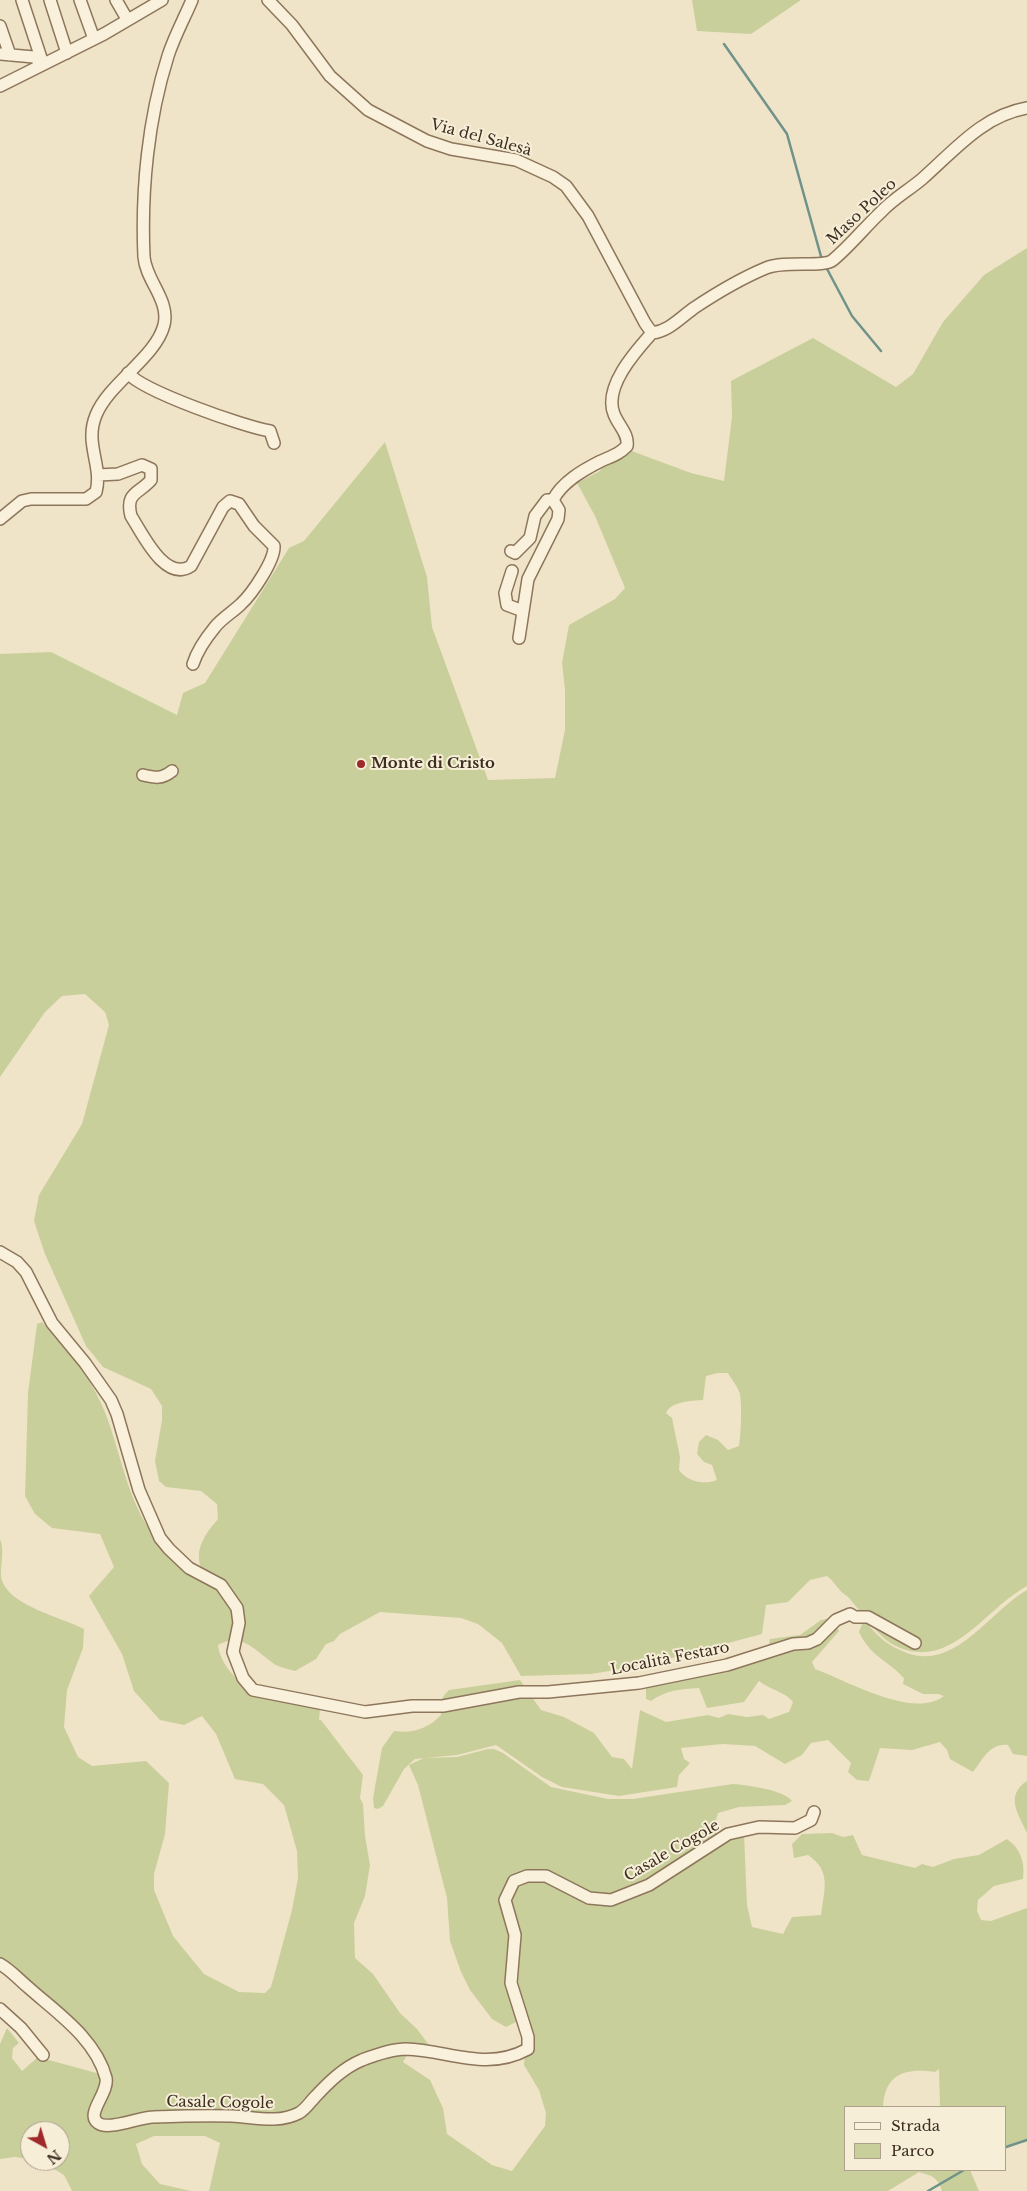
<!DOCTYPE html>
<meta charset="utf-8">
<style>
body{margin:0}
#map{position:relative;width:1027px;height:2191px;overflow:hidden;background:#f0e4c8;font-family:"Libre Baskerville",serif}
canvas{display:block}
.legend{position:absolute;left:844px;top:2106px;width:162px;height:65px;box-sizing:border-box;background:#f7eed8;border:1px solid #ada18e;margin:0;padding:6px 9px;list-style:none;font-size:15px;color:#3d2e20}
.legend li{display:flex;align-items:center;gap:10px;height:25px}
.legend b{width:25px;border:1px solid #ada18e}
.north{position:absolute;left:20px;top:2121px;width:50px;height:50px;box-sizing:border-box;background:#f7eed8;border:1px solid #ada18e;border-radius:50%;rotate:141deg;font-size:14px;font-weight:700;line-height:20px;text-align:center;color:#3d2e20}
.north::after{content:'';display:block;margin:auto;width:18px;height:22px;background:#9e2a2b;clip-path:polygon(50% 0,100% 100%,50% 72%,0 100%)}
</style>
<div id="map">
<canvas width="1027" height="2191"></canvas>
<ul class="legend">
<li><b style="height:6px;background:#faf1dc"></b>Strada</li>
<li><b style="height:14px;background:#c9cf9b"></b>Parco</li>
</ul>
<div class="north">N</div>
</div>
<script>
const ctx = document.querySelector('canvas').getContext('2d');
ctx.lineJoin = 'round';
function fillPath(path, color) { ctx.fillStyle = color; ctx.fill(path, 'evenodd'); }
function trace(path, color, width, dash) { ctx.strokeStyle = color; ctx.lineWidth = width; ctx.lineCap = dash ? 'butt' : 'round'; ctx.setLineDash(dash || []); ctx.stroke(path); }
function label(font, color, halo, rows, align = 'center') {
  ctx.font = font + ' "Libre Baskerville",serif'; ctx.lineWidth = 4; ctx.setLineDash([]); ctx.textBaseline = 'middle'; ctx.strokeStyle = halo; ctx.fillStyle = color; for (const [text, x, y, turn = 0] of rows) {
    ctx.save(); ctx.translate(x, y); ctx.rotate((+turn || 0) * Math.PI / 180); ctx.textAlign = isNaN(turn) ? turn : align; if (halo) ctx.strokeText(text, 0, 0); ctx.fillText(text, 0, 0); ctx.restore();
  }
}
const green = new Path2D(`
 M692,0h109l-50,34 -54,-3z
 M1027,248v1338c-44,24 -78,89 -135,58 -14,-8 -33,-35 -45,-48 -8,-4 -12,-14 -20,-20l-17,4 -22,22 -22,3 -4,29 -116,31 -55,9 -70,2 -19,-33 -24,-19 -17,-6 -81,-6 -40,22 -6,7 -8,3 -10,15 -21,12c-6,-2 -13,-3 -19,-6 -19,-12 -33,-34 -58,-20 2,17 14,30 26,40l76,24 -1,11h2l42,55 -3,23 3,6 2,32 5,29 -5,31 -11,27 1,35 18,16 27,39 17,16 15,20 -57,4 -84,61 -178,8 -16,-4 11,-38 -49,-70 -31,-31 -28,-18v-422c5,13 0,25 1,38 6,29 61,40 83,52l-1,19 -16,42 -3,37 14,30 14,9 54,-5 23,22 -4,51 -11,40v16l19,46 31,38 35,18 26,1 6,-6 21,-77 6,-32 -1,-27 -13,-46 -21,-21 -28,-5 -19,-45 -14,-18 -18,9 -24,-5 -26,-29 -12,-37 -33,-58 25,-29 -14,-33 -48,-6 -17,-14 -10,-18 3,-103 9,-69 5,-2c23,24 44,49 58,79 23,49 25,109 66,148 11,10 26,18 38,26 -12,-22 -1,-39 14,-56l-1,-15 -16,-13 -35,-4 -7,-6 -4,-20 7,-41v-14l-11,-17 -48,-22 -17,-21 -41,-92 -11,-33 5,-26 43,-71 27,-99 -4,-13 -20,-18 -23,2 -17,16 -45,65v-423l51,-2 126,63 6,-22 22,-10 84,-135 15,-7 81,-99 42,135 5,50 56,153 67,-2 10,-48v-40l-3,-27 7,-38 46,-26 10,-11 -30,-72 -18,-33 23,-12 8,-13 21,-8 62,23 33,8 8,-64 -1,-36 82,-43 83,49 17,-13 30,-52 41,-47zM718,1373h10c4,7 10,14 12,21 2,13 1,40 -1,52l-11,4 -10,-10 -12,-5 -7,7 -2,12 7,8 8,3 5,15c-14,5 -29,2 -38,-10l1,-13 -8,-39 -6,-5c5,-12 26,-12 37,-13l3,-24z
 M1027,1590v166l-14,-2 -5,-9c-19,-2 -25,15 -35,27l-23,-13 -3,-9 -7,-8 -28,8 -32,-2 -11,33 -12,-1 -9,-8 3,-9 -23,-23 -17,3 -9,12 -17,9 -30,-18 -32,-2 -42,4 3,11 6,4 -11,12 -2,12 -58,9 -57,-9 -20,-10 -46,-32 -39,10 -42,4 -11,10 -21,37 -5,3 -4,-1 -1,-10 9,-50 12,-17c18,3 35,-3 47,-16 -2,-12 0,-17 8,-25l71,-10 21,30 23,7 30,16 18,24 12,2 8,10 8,-59 26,12 42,-7 11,3 9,-4 19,3 16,-2 6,4 20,-7 4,-10c-9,-11 -23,-12 -34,-21l-15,21 -37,6 -8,-20c-19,1 -32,2 -48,13l-5,-2v-12l122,-38 2,-10 30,-4 21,-15 10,-2 8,13 -27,31 3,7c31,11 98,51 129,27l-6,-2h-15l-20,-10 1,-6c-18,-19 -33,-21 -45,-46l3,-8 3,-3c13,16 23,25 42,32 48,18 83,-42 120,-63z
 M488,1749h6l9,4 48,34 57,12h25l100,-15c13,1 52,6 59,17l-7,4 -46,2 -21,6 -3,11 3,17 8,2 18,-10 3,72 5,22 31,7 9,-17 29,-2c3,-25 11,-44 -13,-60l-14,3 -2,-14 10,-10 30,-1 11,4 10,-2 9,20 53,13 7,-4 11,3 21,-8 25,-4 28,-16c14,10 18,23 16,40l-29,7 -16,14 -1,11 4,9 10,1 36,-13v234l-21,4v-39h-66l-1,-38 -4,3c-29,-4 -50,1 -52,35h-37v63h124l9,21h-37c-4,-14 -10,-15 -23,-19l-31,19h-679l11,-48 -15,-7h-51l-18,8 6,20 18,20 31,7h-119l-8,-16 -23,-14h19v-30h-30v28l-15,-2 -15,2v-115l7,-16 12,15 -6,5 -1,10 10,13 16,-14 62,17 2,7 -9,42 109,-3 72,3 82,-56 21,-8 31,-6 -5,9 27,18 13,28 4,26 45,31 20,6 33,-45 1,-13 -7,-23 -15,-25 4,-49 -22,11 -14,-8 -22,-29 -9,-18 -11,-31 -3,-43 -29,-113 -9,-20 15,-7 33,-1z
 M1027,1781v52c-8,-18 -23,-37 0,-52z`);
const stream = new Path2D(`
 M724,44l63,90 35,126
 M826,267l26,49 29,35
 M1006,2147l21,-7
 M928,2191l36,-21`);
const minor = new Path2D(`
 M22,0l21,64
 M50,0l17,53
 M80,0l14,39
 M116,0l11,19
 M268,0l24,25 38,51 38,34 59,31 24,8 65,11 37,17 13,9 22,30 57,107 7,10
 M0,26l10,29
 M0,54l34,3 9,7
 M0,86l104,-52 58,-34
 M652,333c17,-2 28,-15 42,-25 21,-14 48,-30 72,-40 19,-8 58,0 67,-8 17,-14 32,-33 48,-48 12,-13 28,-22 41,-33 33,-29 60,-63 105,-71
 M128,373c14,18 117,54 142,58l4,12
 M98,475l20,-1 24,-9 9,4v11c-12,14 -26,12 -20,36 11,17 34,67 60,50l32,-59 7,-6 9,3 15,22 20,20c1,14 -22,48 -33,58 -8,8 -19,14 -26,23 -9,11 -18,24 -22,37
 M0,519l22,-18 9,-2h55l10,-7c7,-27 -12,-48 0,-77 13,-32 60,-58 68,-90 6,-25 -18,-44 -20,-68 -3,-66 4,-138 24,-201 6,-19 16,-37 24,-56
 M511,551l4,2 15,-15 5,-22 12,-16h6c9,-18 30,-30 48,-39 11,-5 17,-6 26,-15 2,-12 -9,-21 -13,-32 -11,-27 22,-63 38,-81
 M512,571l-7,22 2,12 16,6
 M519,638l9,-59 30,-60 1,-9 -6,-10
 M143,775c13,3 19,4 29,-4
 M0,1252l17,10 9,10 26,51 33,40 26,37 6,14 22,76 21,48 9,11 20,19 32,17 16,23 2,15 -6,29 10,26 10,12 112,22 47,-6h31l76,-14h29l91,-9 88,-18 66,-21 15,-1 9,-4 19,-19 14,-6 5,3h13l47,26
 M0,1964c12,7 18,15 29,24 28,25 67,51 77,90 3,15 -21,36 -8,45 10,8 42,-6 55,-6 26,-1 53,-2 79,-1 22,1 46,8 67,-3 7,-4 11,-11 16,-16 14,-15 28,-29 47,-37 13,-5 30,-11 44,-11 42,1 80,23 122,0v-12l-17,-54 4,-48 -10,-35 9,-19 13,-5h19l43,22 22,2 38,-15 79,-51 31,-7 36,1 16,-8 3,-8
 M0,2009l21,19 22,27`);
const markers = [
 [361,764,5,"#9e2a2b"]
];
const streetNames = [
 ["Via del Salesà",481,138,15],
 ["Maso Poleo",862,212,-43],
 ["Località Festaro",670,1659,-11],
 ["Casale Cogole",672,1851,-30],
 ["Casale Cogole",220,2103,1]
];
const poiNames = [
 ["Monte di Cristo",371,764]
];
fillPath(green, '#c9cf9b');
trace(stream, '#6f938a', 2.5);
trace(minor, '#8d765c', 14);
trace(minor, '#faf1dc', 11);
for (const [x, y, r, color] of markers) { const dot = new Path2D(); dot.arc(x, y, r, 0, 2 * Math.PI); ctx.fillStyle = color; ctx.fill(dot); trace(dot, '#f7eed8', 2); }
label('15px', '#3d2e20', '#f7eed8', streetNames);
label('bold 15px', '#3d2e20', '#f7eed8', poiNames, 'left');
</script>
